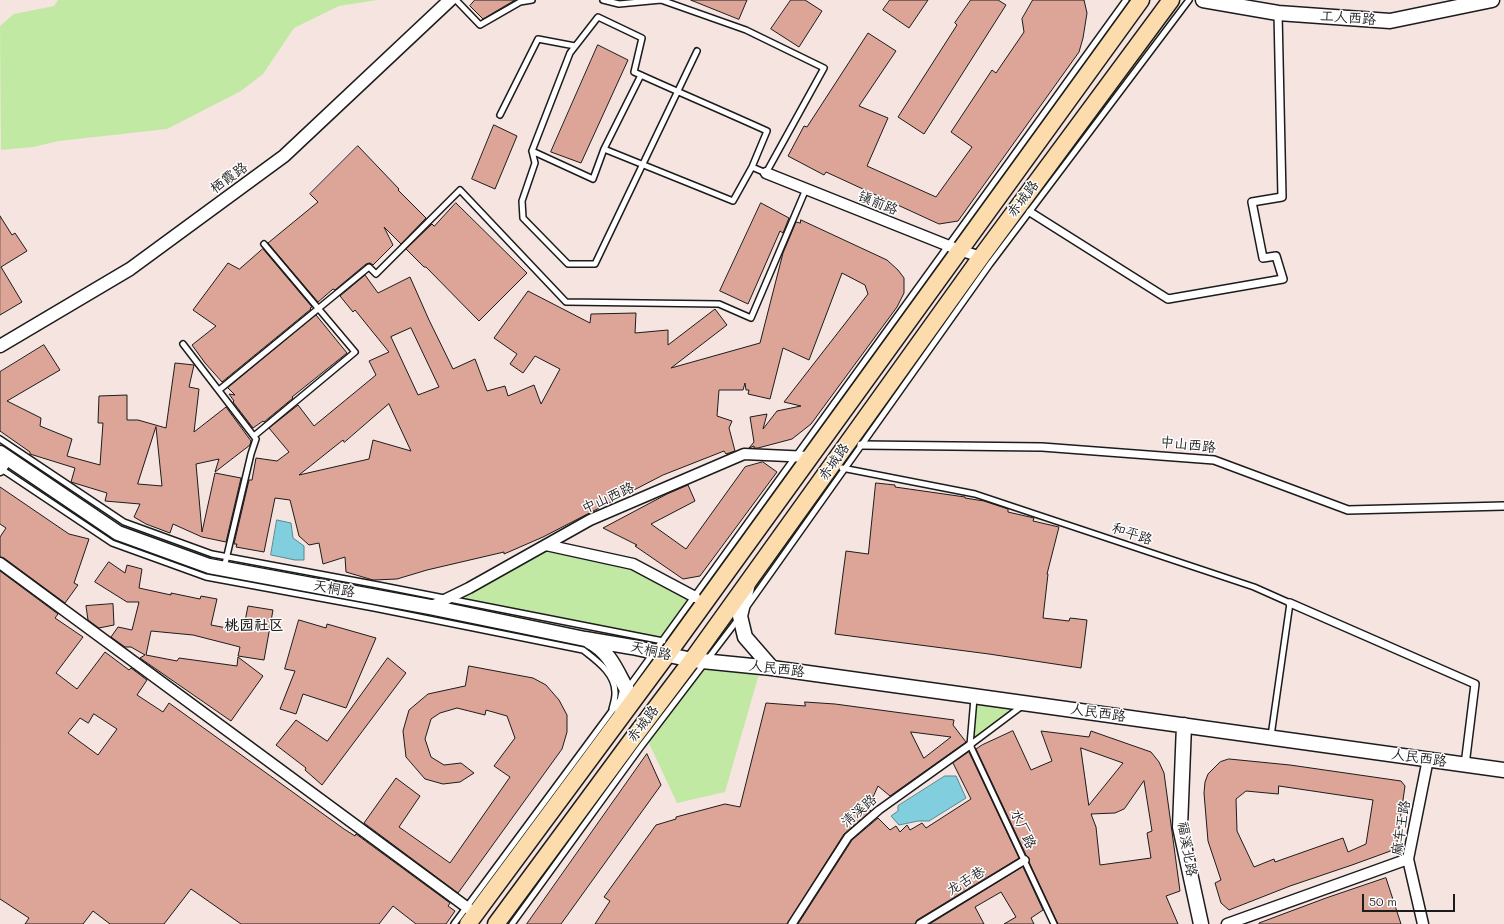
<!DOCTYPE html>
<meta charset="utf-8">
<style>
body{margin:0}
#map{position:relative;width:1504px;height:924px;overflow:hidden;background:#f5e4e0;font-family:Mali,sans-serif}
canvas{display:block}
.scale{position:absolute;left:1362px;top:894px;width:93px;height:18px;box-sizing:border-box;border:2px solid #1c1c1c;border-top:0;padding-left:5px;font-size:12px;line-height:14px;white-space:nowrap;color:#1c1c1c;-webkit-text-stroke:3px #fff;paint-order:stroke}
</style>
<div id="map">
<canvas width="1504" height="924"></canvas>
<div class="scale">50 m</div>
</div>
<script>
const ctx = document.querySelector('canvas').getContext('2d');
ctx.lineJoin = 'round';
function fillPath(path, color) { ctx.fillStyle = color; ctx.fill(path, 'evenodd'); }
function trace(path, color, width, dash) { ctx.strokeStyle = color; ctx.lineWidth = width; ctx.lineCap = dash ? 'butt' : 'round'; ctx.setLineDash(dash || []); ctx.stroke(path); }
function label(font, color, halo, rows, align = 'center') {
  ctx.font = font + ' Mali,"LXGW WenKai TC",sans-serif'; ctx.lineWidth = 3; ctx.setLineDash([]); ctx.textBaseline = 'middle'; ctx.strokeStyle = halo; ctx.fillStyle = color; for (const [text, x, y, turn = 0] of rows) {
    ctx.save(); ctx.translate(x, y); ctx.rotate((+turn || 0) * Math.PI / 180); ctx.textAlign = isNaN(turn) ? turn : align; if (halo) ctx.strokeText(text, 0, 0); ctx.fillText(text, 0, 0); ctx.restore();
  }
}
const green = new Path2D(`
 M58,0h319l-38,6 -45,22 -31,46 -22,17 -74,38 -108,12 -26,6 -32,3 -1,-124 14,-12 40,-8z
 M546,545l87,19 62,33 -32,44 -214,-42z
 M706,662l55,5 -36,125 -48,11 -30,-64z
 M974,696l52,7 -56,42z`);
const water = new Path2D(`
 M277,520l14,3 2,15 11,8v14h-9l-24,-5z
 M945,776h11l10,22 -37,23h-11l-19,4 -8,-9 7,-5v-5z`);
const building = new Path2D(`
 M475,0h40l-32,19 -13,-13z
 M691,0h56l-8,19z
 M791,0h14l17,11 -23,36 -28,-18z
 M890,0h38l-19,28 -26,-18z
 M971,0h27l8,5 -82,129 -26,-17 59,-92 -2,-2z
 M1033,0h51l3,13 -4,25 -4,14 -121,169 -19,3 -113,-52 -2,3 -36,-19 16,-30 3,1 61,-94 28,18 -37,55 29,12 -21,48 69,31 36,-50 -21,-15 41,-62 4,3 28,-41 -2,-13z
 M598,45l30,15 -47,103 -30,-11z
 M494,125l23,11 -22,53 -23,-10z
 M358,146l41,43 -1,1 28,28 -25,26 -17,-17 9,18 -20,20 -3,-2 -4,1 -31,26 -2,-1 -15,13 -50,-59 50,-41 -8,-8z
 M456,203l71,70 -48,48 -53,-54h-2l-18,-18 26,-25 2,2z
 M761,203l28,15 -6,15 -3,-2 -32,73 -28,-13z
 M0,216l12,19 3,-2 12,18 -26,16 21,35 -22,13z
 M801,220l86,40 11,10 6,8v15l-7,14 -86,117 -19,15 -34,9h-4v-2l-5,2 5,-6 -4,-25 17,-3 -4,15 14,-18 24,-5 -17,-4 84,-108 -3,-9 -23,-12 -33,87 -26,-12 -13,51 -22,-5 1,-4h-3l-1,-7 -2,7h-24l-2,26 15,5 -3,7 6,23 -9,3 -2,-3 -61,24 -120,62 -39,17v-2l-77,18 -30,9 -24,1 -27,-8 -1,-15 -22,7 -4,-21 -10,2 -10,-9 -9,-36 -15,-2 -11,54 -28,-5 1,-3h-3l15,-64h3l4,-22 21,3 12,-9 -20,-24 29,-23 16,21 62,-51 -7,-14 20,-9 -34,-42 -2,2 -13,-16 25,-21 13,18 32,-16 19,43 24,49 22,-10 12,32 18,-5 3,10 26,-11 7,19 19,-35 -25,-13 -12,17 -13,-9 7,-10 -23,-16 34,-47 62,32 1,-9 45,-1 -1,20 33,-3v15l47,-36 12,16 -56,43 89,-25 23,-90 13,-31 4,1zM411,328l28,59 -21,8 -27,-58zM389,404l22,47 -38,-11 -4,19 -70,16 44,-35 1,2z
 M263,249l49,58 -2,1 1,1 -89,73 -17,-19 -13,-18 24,-19 -23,-16 35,-47 11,6z
 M316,315l31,38 -55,44 1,1 -29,24 -1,-1 -10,7 -20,-26 1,-1 -5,-7 6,1 -7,-7z
 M44,345l16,25 -53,31 34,17 -1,8 32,13 -5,17 33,9 3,-42h-5l1,-27 28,-1v25h11l28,8 9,-65 19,2 -5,22 10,2 -5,43 32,-25 25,34 -1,4 -35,27 4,-13 -23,5 6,68 13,-59 26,5 -15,64 -24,-5 -29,-13 -3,9 -24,-9 -12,-7 6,-13 -35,-3 2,-8 -36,-11 4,-14 -45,-14v-2l-30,-21v-59zM156,427l6,59 -24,-2z
 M763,462l14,10 -77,104 -17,3 -48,-33 2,-1 -34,-17 64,-34 21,-9 7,16 -44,23 35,25 59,-82z
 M876,483l19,2v2l70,10v1l19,3 24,8v3l26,6 -1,3 26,6 -12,47h1l-5,44 26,3 1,-3 17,2 -6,48 -92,-14 -154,-20 11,-83 22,3z
 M0,487l69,47 20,5 -15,44 4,2 -13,18 -61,-45 -4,-1v-20l6,-9 -6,-4z
 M109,562l16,11 2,-8 15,4 -3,19 32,7v-2l29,6 1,-3 16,3 -6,26 32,6 5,-25 25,4 -9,50 -26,-4 2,-9 -47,-12 -42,-4 -5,24 31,6 2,-3 58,8 1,-9 25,19 -32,45 -91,-63 5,-3 -14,-8h-6l-14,-10 7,-10 14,3 7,-28h-12l-32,-20z
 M0,571l58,43 -3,4 28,19 -27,36 21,16 28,-37 24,18 2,-2 16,12 -10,15 26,17 6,-9 175,126 11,7 1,-2 94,69 -2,3 7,5 -9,13h-30l-23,-18 -14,18h-138l-50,-35 -27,35h-54l-17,-13 -10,13h-58l4,-6 -29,-19zM94,714l23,15 -19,26 -30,-22 12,-15 8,5z
 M113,604l1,21 -15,3 -11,-8 -2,-14z
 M299,620l27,8 1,-4 49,14 -30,70 -43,-14 -7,20 -16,-5 15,-38 -10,-2z
 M388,658l18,15 -84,112 -17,-15 1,-2 -30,-23 20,-25 31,21z
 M469,666l64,12 13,7 13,15 8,15v17l-5,17 -104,144 -94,-70 32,-45 24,18 -21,31 51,36 60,-86 -16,-11 21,-28 -8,-22 -21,-6 -1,5 -28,-7 -17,5 -9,6 -6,20 6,18 13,8 17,-2 13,10 -14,9 -17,2 -18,-5 -19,-22 -3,-26 6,-21 19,-16 37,-8z
 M805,702l30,2 119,16 -1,5 13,17 -76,54 -12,-10 -10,22 3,3 -27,23 -57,90h-192l15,-23 -6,-4 52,-72 20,-6v-2l49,-13 15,3 26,-104 39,3zM911,732l40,5 -27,21z
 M1013,731l18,39 21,-9 -11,-30 48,6 2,-6 60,21 8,10 5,11 16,118 -14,5 12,28h-120l-29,-62v-4l-3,-3 -50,-106 6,-4zM1081,748l42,15 -34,42zM1144,781l8,50 -5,2 4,25 -51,7 -4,-38 -5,-13 24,-1 9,-4z
 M969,752l50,106 -102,62 -2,4h-117l54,-84 26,-22 12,12 6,-4 4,6 7,-7 3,5 12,-7 4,5 45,-29 -18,-36z
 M647,754l14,31 -100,139h-34z
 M1229,759l61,6 111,16 4,5 -9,63 -44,16 -62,21 -61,24 -8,-7 -6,-20 6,-3 -13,-39 -4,-48 1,-11 3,-8 12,-12zM1279,786l94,14 -7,44 -18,8 -5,-14 -68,24 -1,-3 -20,8 -17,-36 -1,-32 10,-8 32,3z
 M1023,867l20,43 -12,8 3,6h-30l12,-7 -15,-25 -26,15 9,17h-54z
 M1386,878l15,46h-142v-1l67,-25z`);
const service = new Path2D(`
 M456,0l24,25 40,-23 12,-2
 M603,0l16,4 42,-4 85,30 78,38 -58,105 -14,-6 15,-36c-44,-20 -89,-39 -133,-59l8,-34 -44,-21 -28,36 -38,98 3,12 -13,38 1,17 45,46h27l102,-213
 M641,75l-37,74 129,52 19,-34
 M500,115l38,-76 37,7
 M532,151l61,28 11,-30
 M183,344l73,95 -5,15 -27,114
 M219,390l150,-123 7,7 84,-84 106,112 153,2 32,14 55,-129
 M254,436l101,-84 -91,-108
 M0,439l124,83 88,32 166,31 285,56
 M0,468l112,75 94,34 168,31 209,42c14,11 33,24 32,44 0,5 -2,11 -3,15
 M842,468l133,26 279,93 36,16 -19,133
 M748,605l242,-341 199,-264
 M628,688l498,-688
 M974,698l-4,47 84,179
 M970,745l52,-39
 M454,924l166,-224
 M512,924l128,-176 99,-130`);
const pedestrian = new Path2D(`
 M1030,212l138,87 115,-20 -7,-23 -13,2 -11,-56 30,-5 -4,-184
 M861,445l181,2 172,13 134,50 156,-4
 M1290,603l185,81 -10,81
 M792,924l56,-87 31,-27 91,-65
 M920,924l105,-64`);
const minor = new Path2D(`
 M766,173l193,77 22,7
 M0,470l8,-11
 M546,545l87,19 62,33
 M0,563l476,351
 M430,607l39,-19 121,-68 154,-66 66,3
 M1227,924l181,-65
 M1423,924l-15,-65 20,-100`);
const tertiary = new Path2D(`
 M0,346l130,-77 154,-113 166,-156`);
const secondary = new Path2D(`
 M1203,0l75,13 112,8 102,-21
 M0,453l118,80 91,33 221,41 155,32 47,8 60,13 80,8 732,102
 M748,583l-8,33 5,21 27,31
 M589,641c21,11 27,29 38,49l-6,27
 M1184,725l-4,102 21,97`);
const primary = new Path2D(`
 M468,924l199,-269 474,-655
 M496,924l135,-183 61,-81 289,-403 190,-257`);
const streetNames = [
 ["工人西路",1348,18,4],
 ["栖霞路",229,178,-36],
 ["赤城路",1023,199,-53],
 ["镇前路",878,203,22],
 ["中山西路",1188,445,6],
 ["赤城路",834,462,-54],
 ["中山西路",608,498,-24],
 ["和平路",1132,534,18],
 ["天桐路",334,589,10],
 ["天桐路",651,651,13],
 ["人民西路",777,669,7],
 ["人民西路",1098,713,8],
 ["赤城路",643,724,-53],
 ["人民西路",1419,758,8],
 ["清溪路",859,811,-41],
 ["麻车王路",1401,828,-81],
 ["水厂路",1023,829,65],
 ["福溪北路",1187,849,80],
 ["龙舌巷",966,881,-31]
];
const neighbourhoodNames = [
 ["桃园社区",254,625]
];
fillPath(green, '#c2e9a4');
fillPath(water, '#80cede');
trace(water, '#588790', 1);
fillPath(building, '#dda598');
trace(building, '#1c1c1c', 1);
trace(service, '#1c1c1c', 8);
trace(pedestrian, '#1c1c1c', 10);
trace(minor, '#1c1c1c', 13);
trace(tertiary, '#1c1c1c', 15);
trace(secondary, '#1c1c1c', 17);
trace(primary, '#1c1c1c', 19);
trace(service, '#fff', 5);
trace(pedestrian, '#fff', 7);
trace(minor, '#fff', 10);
trace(tertiary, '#fff', 12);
trace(secondary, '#fff', 14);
trace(primary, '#fcdcac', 16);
label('14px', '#1c1c1c', '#fff', streetNames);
label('bold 15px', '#1c1c1c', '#fff', neighbourhoodNames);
</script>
